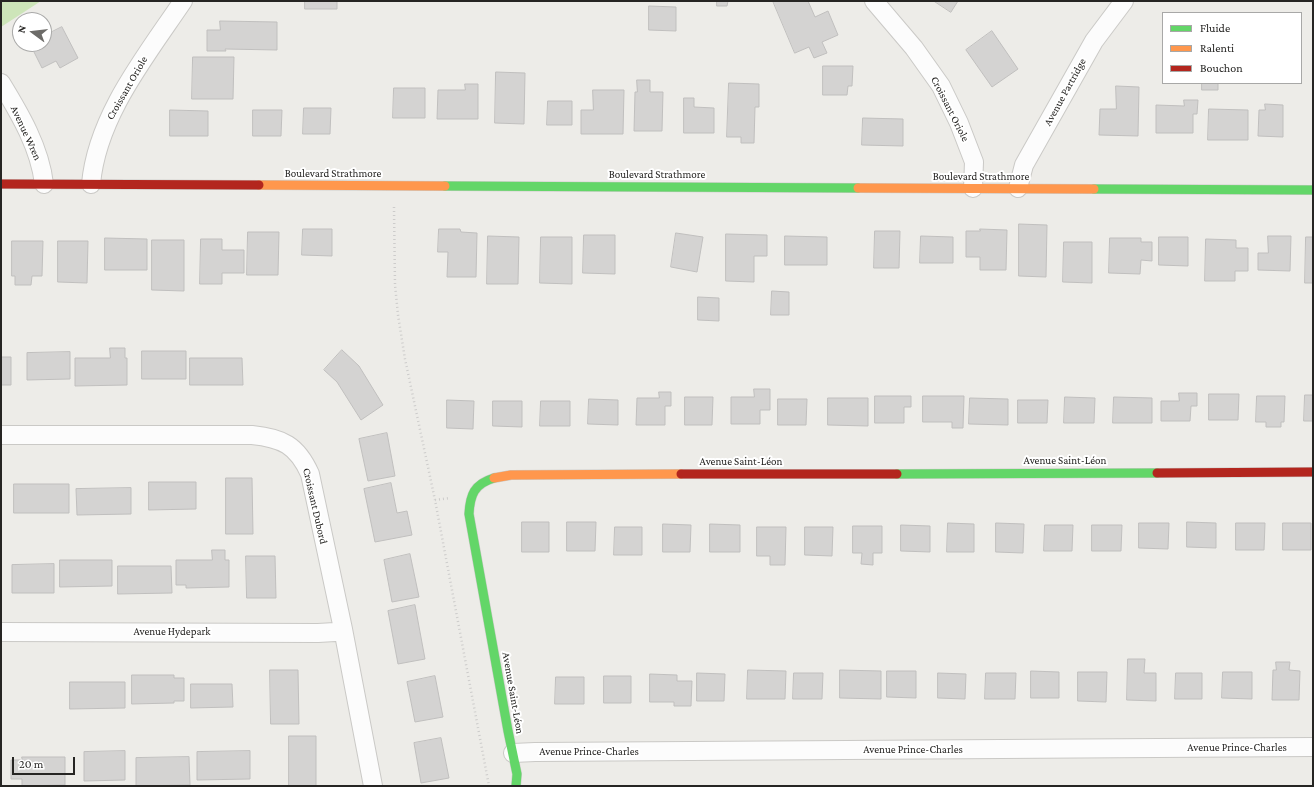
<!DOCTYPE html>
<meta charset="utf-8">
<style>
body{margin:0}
#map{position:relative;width:1314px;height:787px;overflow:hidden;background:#edece8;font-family:"Crimson Pro",serif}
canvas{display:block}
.frame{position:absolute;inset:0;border:2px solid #262523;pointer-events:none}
.legend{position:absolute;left:1162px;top:12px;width:140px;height:72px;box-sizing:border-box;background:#fff;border:1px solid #a8a8a7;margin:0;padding:5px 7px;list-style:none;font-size:12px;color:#262523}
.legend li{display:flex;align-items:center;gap:8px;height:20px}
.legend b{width:20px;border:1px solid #a8a8a7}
.north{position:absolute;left:12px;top:12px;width:40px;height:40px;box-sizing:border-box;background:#fff;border:1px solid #a8a8a7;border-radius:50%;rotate:285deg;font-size:11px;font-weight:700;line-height:16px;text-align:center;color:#262523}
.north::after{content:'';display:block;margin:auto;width:14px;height:18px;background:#6c6b68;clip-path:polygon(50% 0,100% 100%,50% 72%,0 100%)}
.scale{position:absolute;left:12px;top:757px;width:63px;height:18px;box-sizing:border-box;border:2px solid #262523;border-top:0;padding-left:5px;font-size:12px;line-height:14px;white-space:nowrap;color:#262523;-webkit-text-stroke:3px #fff;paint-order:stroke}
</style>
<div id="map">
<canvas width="1314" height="787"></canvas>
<div class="frame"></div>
<ul class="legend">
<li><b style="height:5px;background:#63d668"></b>Fluide</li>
<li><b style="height:5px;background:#ff974d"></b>Ralenti</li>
<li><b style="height:5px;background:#b3261e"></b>Bouchon</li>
</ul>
<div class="north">N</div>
<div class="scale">20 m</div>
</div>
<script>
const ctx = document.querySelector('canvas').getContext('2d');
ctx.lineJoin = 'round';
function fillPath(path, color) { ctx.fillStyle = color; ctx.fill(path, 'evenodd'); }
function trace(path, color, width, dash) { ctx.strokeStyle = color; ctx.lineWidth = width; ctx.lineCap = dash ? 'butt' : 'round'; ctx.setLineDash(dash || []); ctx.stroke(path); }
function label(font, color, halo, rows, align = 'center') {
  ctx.font = font + ' "Crimson Pro",serif'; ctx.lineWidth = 4; ctx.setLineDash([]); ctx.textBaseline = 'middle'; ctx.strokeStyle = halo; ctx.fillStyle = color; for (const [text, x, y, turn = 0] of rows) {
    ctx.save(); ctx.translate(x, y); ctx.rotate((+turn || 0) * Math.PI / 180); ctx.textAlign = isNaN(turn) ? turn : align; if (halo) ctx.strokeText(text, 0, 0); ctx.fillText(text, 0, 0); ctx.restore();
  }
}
const green = new Path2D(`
 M1,1h40l-40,26z`);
const building = new Path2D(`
 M305,1h32v8h-32z
 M717,1h11l-1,5h-10z
 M773,1h35l7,16 13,-6 10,24 -16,7 5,11 -13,5 -5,-11 -14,6z
 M934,1h24l-7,11z
 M649,6l27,1v24l-27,-1z
 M220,21l57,1v28l-52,-1 1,2h-19v-21h13z
 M62,27l16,31 -18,10 -4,-7 -14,7 -12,-24h14v-8z
 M992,31l26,38 -26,18 -26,-37z
 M193,57h41l-1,42h-41z
 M823,66h30l-1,20h-4l-1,9h-24z
 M496,72l29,1 -1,51 -29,-1z
 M637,80h13v12h13l-1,39h-28l1,-39h2z
 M729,83l30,1v23h-4l-1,36h-13v-6h-14z
 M1202,83h16v7h-16z
 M465,84h13v35h-41l1,-29h27z
 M1116,86l23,1 -1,49 -39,-1 1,-26h16z
 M394,88h31v30h-32z
 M593,90h31l-1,44h-42v-24h12z
 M684,98h10v9l20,1v25h-30z
 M1184,100h14l-1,14h-4v19h-37v-28l28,1z
 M548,101h24v24h-25z
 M1265,104l18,1v32l-25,-1 1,-26h6z
 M304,108h27l-1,26h-27z
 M1209,109l39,1v30h-40z
 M170,110l38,1v25h-38z
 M253,110h29l-1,26h-28z
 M863,118l40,1v27l-41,-1z
 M1019,224l28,1 -1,52 -27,-1z
 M303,229h29v27l-30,-1z
 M439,229h21l1,3 16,1 -1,44h-29l1,-25h-10z
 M980,229l27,1 -1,40h-26v-13h-14v-26h14z
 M875,231h25l-1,37h-25z
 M248,232h31l-1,43h-31z
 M676,233l27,4 -6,35 -26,-5z
 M726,234l41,1v21h-13v26l-28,-1z
 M584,235h31v39l-32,-1z
 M488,236l31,1 -1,47h-31z
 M785,236l42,1v28h-42z
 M921,236l32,1v26h-33z
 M1268,236h23l-1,35 -32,-1v-17h10z
 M541,237h31v47l-32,-1z
 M1159,237h29v29l-29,-1z
 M1306,237h7v46h-8z
 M105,238l42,1v31h-42z
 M1110,238h31v4h11v19l-11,-1 -1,14 -31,-1z
 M201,239h21v11h22v23h-22v11h-22z
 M1206,239l30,1v8h12v23h-13v10h-30z
 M152,240h32v51l-32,-1z
 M12,241h31l-1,35h-10l-1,9h-16v-9h-3z
 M58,241h30l-1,42 -29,-1z
 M1064,242h28v41l-29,-1z
 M772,291l17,1v23h-18z
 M698,297l21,1v23l-21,-1z
 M110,348h15v10h2v27l-52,1v-28h35z
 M342,350l17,16 24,39 -22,15 -24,-38 -13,-12z
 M142,351h44v28h-44z
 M70,352v27l-43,1v-27z
 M1,357h10v28h-10z
 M190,358h52l1,27h-53z
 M754,389h16v21h-10v14h-29v-27h23z
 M659,392h12v14h-6v19h-29l1,-27h22z
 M1179,393h18v13h-6l-1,15h-29v-20h18z
 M1209,394h30l-1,26h-29z
 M1305,395h8v26h-9z
 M875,396h36v11h-7v16h-29z
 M923,396h41l-1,32h-11v-6h-29z
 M1257,396h28l-1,26h-3v5h-15v-5h-10z
 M685,397h28l-1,28h-27z
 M1065,397l30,1 -1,25h-30z
 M1114,397l38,1v25h-39z
 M828,398h40v28l-40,-1z
 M970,398l38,1v26l-39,-1z
 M589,399l29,1v25l-30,-1z
 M778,399h29l-1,26h-28z
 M447,400l27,1 -1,28 -26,-1z
 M1018,400h30l-1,23h-29z
 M493,401h29v26l-29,-1z
 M541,401h29v25h-30z
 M387,433l8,43 -27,5 -9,-42z
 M226,478h26l1,56h-27z
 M149,482h47v27l-47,1z
 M391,483l6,30 10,-2 5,24 -37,7 -11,-53z
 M14,484h55v29h-55z
 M131,488v26l-54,1 -1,-26z
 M522,522h27v30h-27z
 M567,522h29l-1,29h-28z
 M1187,522l29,1v25l-29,-1z
 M948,523l26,1v28h-27z
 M996,523l28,1 -1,29 -27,-1z
 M1139,523h30l-1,26 -29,-1z
 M1236,523h29l-1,27h-28z
 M1283,523h28v27h-28z
 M663,524l28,1 -1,27h-27z
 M710,524l30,1v27h-30z
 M901,525l29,1v26l-29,-1z
 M1045,525h28l-1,26h-28z
 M1092,525h30l-1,26h-29z
 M853,526h29v27h-9v12l-12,-1 1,-11h-9z
 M615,527h27v28h-28z
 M757,527h29l-1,38h-15v-9h-13z
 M805,527h28l-1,29 -27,-1z
 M212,550h13v10h4v27l-43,1v-3h-10v-25h36z
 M410,554l9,43 -27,5 -8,-42z
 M246,556h29l1,42h-29z
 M60,560h52v26l-52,1z
 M54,564v29h-42v-28z
 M118,566h53l1,27 -54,1z
 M415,605l10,54 -27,5 -10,-53z
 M1128,659h17l-1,14h12v28l-29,-1z
 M1276,662h14l-1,8 11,1 -1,29h-27l1,-30h3z
 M270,670h28l1,54h-28z
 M748,670l38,1 -1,28h-38z
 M840,670l41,1v28l-41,-1z
 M887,671h29v27l-29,-1z
 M1031,671l28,1v26h-28z
 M1078,672h29l-1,30 -28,-1z
 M1223,672h29v27l-30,-1z
 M697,673l28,1 -1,27h-27z
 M794,673h29l-1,26h-29z
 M938,673l28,1 -1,25 -27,-1z
 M986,673h30l-1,26h-30z
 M1176,673h26v26h-27z
 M650,674l27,1v6h15l-1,25h-17v-4h-24z
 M132,675h42v3h10v23h-10v2l-42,1z
 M435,676l8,41 -28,5 -8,-40z
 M604,676h27v27h-27z
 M556,677h28v27h-29z
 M70,682h55v26l-55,1z
 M191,684h41l1,23 -42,1z
 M289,736h27v50h-27z
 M441,738l8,40 -28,5 -7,-40z
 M125,751v29l-41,1v-29z
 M250,751v28l-53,1v-28z
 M22,757h43v28l-43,1v-7h-11v-19h11z
 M189,757l1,28 -54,1v-28z`);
const path = new Path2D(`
 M394,207l1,78 3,30 7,44 30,141 54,286
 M435,500l15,-2`);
const street = new Path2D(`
 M874,1l40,47 27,38 18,37 15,39 -1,26
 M1,83c19,31 39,65 43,101
 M91,184c6,-68 55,-128 92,-183
 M1018,188l6,-23 70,-124 30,-40
 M1,435h251c30,3 45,10 58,39l33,155 30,157
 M1,632l317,1 17,-1 8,-3
 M513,753l22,-1 778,-5`);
const fast = new Path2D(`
 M445,186l413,2
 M1094,189l219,1
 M897,474l260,-1
 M494,478c-20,6 -24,17 -25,36l39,217 9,43 -1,12`);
const slow = new Path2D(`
 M259,185l186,1
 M858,188l236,1
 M494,478l17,-3 170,-1`);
const jam = new Path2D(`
 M1,184l258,1
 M1157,473l156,-1
 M681,474h216`);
const streetNames = [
 ["Croissant Oriole",127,88,-60],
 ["Avenue Partridge",1065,92,-61],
 ["Croissant Oriole",950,109,63],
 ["Avenue Wren",26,133,65],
 ["Boulevard Strathmore",333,174],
 ["Boulevard Strathmore",657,175],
 ["Boulevard Strathmore",981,177],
 ["Avenue Saint-Léon",1065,461],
 ["Avenue Saint-Léon",741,462],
 ["Croissant Dubord",315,506,77],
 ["Avenue Hydepark",172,632],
 ["Avenue Saint-Léon",513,693,80],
 ["Avenue Prince-Charles",1237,748],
 ["Avenue Prince-Charles",913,750],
 ["Avenue Prince-Charles",589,752]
];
fillPath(green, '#cde5b9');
fillPath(building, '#d4d3d2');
trace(building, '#c0bfbe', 1);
trace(street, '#cac9c6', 20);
trace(fast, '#cac9c6', 10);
trace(slow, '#cac9c6', 10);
trace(jam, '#cac9c6', 10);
trace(path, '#cdcccb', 2.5, [1, 3]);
trace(street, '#fcfcfc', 18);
trace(fast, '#63d668', 9);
trace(slow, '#ff974d', 9);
trace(jam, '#b3261e', 9);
label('11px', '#262523', '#fff', streetNames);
</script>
